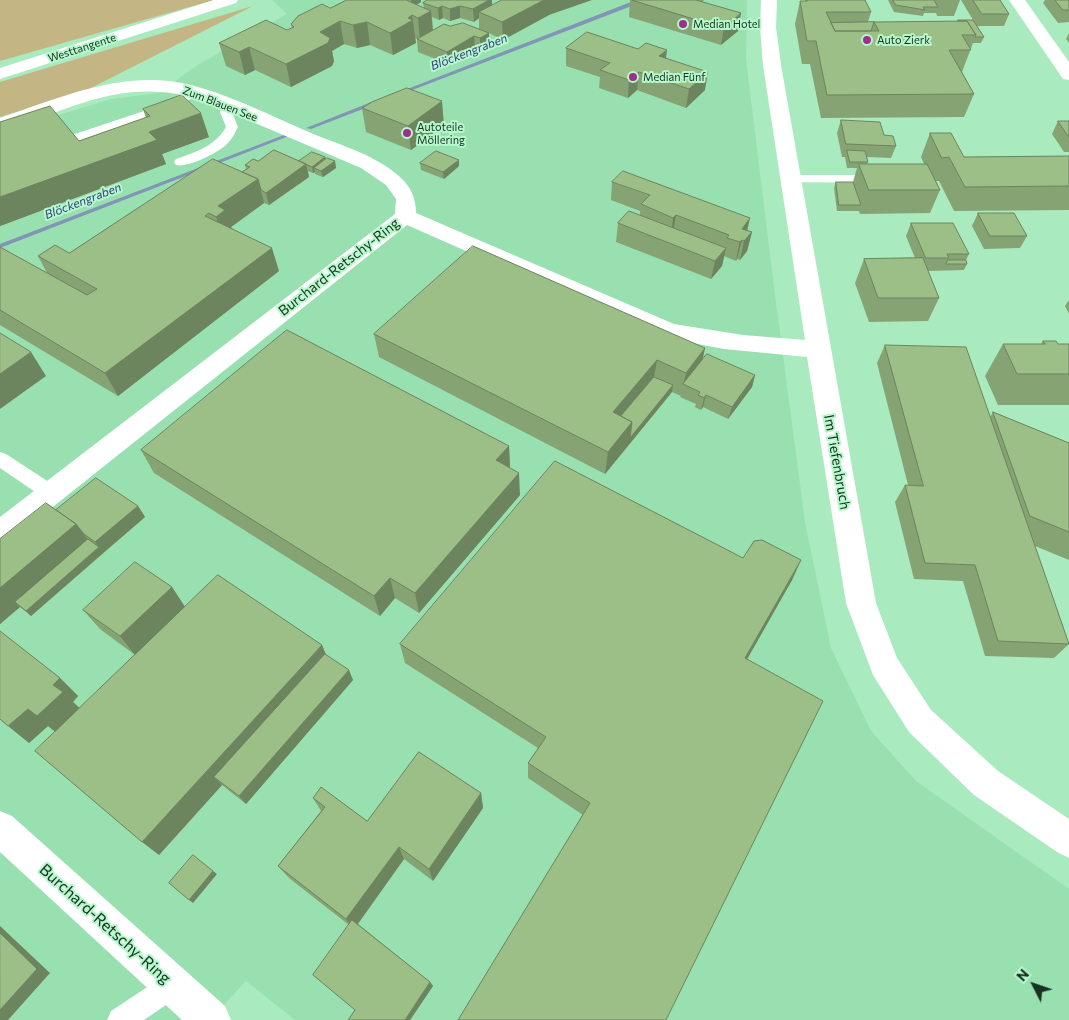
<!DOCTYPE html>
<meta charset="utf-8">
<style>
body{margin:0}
#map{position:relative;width:1069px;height:1020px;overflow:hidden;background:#a9ebbe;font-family:Commissioner,sans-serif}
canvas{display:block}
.north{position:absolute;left:1009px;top:960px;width:50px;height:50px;-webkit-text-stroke:4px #b6f8cb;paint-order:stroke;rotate:311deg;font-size:14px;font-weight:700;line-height:20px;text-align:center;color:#173221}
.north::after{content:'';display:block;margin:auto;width:18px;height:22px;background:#173221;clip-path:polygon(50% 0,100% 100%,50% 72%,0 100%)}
</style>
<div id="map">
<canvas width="1069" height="1020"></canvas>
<div class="north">N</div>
</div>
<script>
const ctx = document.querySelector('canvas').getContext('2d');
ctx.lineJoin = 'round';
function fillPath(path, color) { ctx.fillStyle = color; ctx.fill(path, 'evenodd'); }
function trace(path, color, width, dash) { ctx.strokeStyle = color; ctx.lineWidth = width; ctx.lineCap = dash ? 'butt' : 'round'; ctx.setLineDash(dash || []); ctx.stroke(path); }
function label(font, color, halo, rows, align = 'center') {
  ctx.font = font + ' Commissioner,sans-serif'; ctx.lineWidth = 4; ctx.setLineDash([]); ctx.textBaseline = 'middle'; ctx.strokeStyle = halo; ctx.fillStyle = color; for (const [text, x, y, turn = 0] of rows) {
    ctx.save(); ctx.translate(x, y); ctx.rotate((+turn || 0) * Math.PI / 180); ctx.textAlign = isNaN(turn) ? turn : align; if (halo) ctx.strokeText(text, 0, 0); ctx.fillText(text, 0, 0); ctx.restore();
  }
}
const built = new Path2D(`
 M272,0h475l-1,59 28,228 31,235 26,126 40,83 45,50 153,108v131h-774l-49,-39 -36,39h-210v-887l111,-34 48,-6 37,-27 91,-52z`);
const green = new Path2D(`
 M0,0h214l-214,61z
 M253,6l-166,84 -87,27v-35z`);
const stream = new Path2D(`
 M636,0h6l-5,4 -235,90 -5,-1z
 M374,101l2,1v2l-65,25 -5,-1z
 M284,135l5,1 -289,112v-4z`);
const lane = new Path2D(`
 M195,88l4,1 2,3 -2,3 -38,19 -79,27 -5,1 -6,-4 1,-3 81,-27z
 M229,101l6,4 -3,7 6,15c-3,6 -6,12 -11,17 -9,9 -39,24 -51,21l-2,-3 2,-3c20,-7 39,-13 50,-32l-6,-15 5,-10z
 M791,175h86l7,4 -7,4 -91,-1 -2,-3z
 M0,452l6,2 52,34 2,5 -2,5 -7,2 -7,-2 -44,-30z
 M173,972l9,4 4,9 -4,9 -38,26h-37l4,-9 53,-35z`);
const street = new Path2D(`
 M761,0h16l-1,27 5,38 95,538 21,55 34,52 67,61 71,48v39l-12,-6 -83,-57 -65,-63 -36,-57 -27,-72 -39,-246 -83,-8 -63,-12 -254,-112 -397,316 -10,4v-28l395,-303 1,-15 -10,-14 -25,-17 -165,-70c-80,-21 -123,13 -196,32v-12c50,-17 101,-39 154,-38 49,0 112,34 157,53 29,12 65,22 89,44 11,10 16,21 16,36l258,111 69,11 62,5 -42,-275 -3,-38z
 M1009,0h16l44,62v18l-6,-1z
 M0,811l12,5 213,190 6,14h-49l-182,-168z`);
const primary = new Path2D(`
 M214,0h24l-2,3 -236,76v-11z`);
const wall = new Path2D(`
 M347,0h74v2l-4,3 7,3 -1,-5 4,-3h65v5l57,10 -46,25 -14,-7v12l-9,6 -5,-3 -27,16 -30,-12 -1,-13 -2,-1 1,5 -23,12 -23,-10 -13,3 -13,-4 -12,7 2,10 -2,5 -41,21 -36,-17 -10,5 -19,-9 -7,-23 68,-13 5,-2 -1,-4 39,-16zM432,17l7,3 4,-2 7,3 10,-3 14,4 5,-4v11l-29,-3 -17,4z
 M630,0h74l-2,2 36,29 -17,14 -92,-28z
 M805,0h60l6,12 -3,10 89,-1 1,-1h15l-12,-20h39l9,14 -5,12h-27l7,11 -3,6h-8l-11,29 12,22 -10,23 -143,1 -11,-54h-8l-7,-40 5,-23h5z
 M888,0h72l-6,16h-17l-1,-3h-12l-1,3 -29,-4z
 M1045,0h24v22l-11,1 -15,-20z
 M1069,33v10l-3,-4z
 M566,48l100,10 39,32 -19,18 -49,-18 -9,8 -29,-10 1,-11 -34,-11z
 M362,108l82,17 -33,25 -45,-18z
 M143,109l66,28 -47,17 4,10 -166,62v-104l79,19 67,-23z
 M841,120l43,15 12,11 -5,12 -24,-1 1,5 -1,2h57l-3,-7 9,-24 34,24 105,-1v54l-115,1 -15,-30h-3l4,9 -10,23 -70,1 -1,-3h-22l-3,-23 2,-6h17l4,-14h-10l-2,-11h-3l-5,-24z
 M1058,121h11v31h-5l-12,-18z
 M325,157l1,2 9,2 1,7 -13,9 -8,-3v-2l-2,1 -5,-2 1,6 -40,28 -5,-2 -33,24 1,1 47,43 -161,125 -118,-71v-78l47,26 -9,-17 31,-3 173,-81 4,-3 -1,-4 13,-4h41z
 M420,163l39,3 -15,13 -23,-9z
 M612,182l140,50 -5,19 -7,9 -3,-1 -1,2 -12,-5 -2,10 -11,13 -95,-37 2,-19 22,-8v-4l-29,-11z
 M978,213l49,23 -7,12 -36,1 -12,-23z
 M911,223l58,31 -3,6 1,4 -3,6 -36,1 11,27 -11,23 -59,1 -14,-39 9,-24 51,-1 -9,-22z
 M1069,300v14l-4,-8z
 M374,334l331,14 -3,12 53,15 -3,12 -24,32 -25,-12 -2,3 -6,-3 1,-3 -16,-7 1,-1 -9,-4 -67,82 -226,-117z
 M1043,341l15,3h11v61h-71l-13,-29 18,-32h38z
 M885,345l105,72 3,-5 76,31v117l-34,-14 34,98 -15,14 -69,-2 -22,-75 -49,-2 -19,-77 10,-17h3l-31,-122z
 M509,446l1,22 10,27 -101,118 -24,-15 -15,18 -226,-143 -13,-23z
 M138,506l7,11 -114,99 -11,-9 -20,17v-85l56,-29z
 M743,558l58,2 -9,20 -45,79 -164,156 -55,-37v-15l10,-15 -133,-85 -5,-19z
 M172,587l13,20 137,38 3,9 28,26 -107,124 -24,-19 -63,70 -104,-123 -7,-6 -19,17 31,-65 18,18 -5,6 7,6 55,-53 -35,-26 -17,-19z
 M481,793l2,15 -50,73 -29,-22 -46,65 72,58 3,4 -23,34h-62l7,-10 -6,-85 -60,-47 -11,-12 43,-55 -8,-13 54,23z`);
const shadedWall = new Path2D(`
 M411,0h10v2l-9,5z
 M489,0h3v10l-13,2v6l-5,4 -1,-13z
 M544,0h48l-43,15 -46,25 -1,-18z
 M442,6l1,12 -4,2 -1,-12z
 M460,6v12l-10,3v-12z
 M431,11l2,23 -13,7 -2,-23z
 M741,13l-3,18 -17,14 3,-17z
 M412,15l4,28 -23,12 -3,-22 18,-15z
 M340,21l4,23 -12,7 2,10 -2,5 -41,21 -5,-23 34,-32z
 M367,22l3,23 -13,3 -4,-23z
 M489,33v12l-9,6v-13z
 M474,36l1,12 -27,16 -1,-12z
 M249,47l6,23 -10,5 -6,-23z
 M667,50l-2,18 -6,-12z
 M639,72l-2,18 -9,8 1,-18z
 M708,72l-3,18 -19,18 3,-19z
 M442,101l2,24 -33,25 -3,-24z
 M201,113l8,24 -47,17 4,10 -166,62v-29l149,-65z
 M325,157l2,6 -13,5 1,4 -2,1 -1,-6z
 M459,160v6l-15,13 -1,-7z
 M335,161l1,7 -13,9 -2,-6z
 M306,164l3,13 -40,28 -3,-12z
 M258,179l6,24 -33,24 2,7 -9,7 -8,-24 2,-11z
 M676,215l-3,19 -2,3 2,-19z
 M750,218l-4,18 -4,4 -5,19 -1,2 6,-32z
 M752,232l-5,19 -7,9 4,-19z
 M272,248l7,23 -161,125 -13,-23z
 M726,248l-4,18 -11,13 4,-18z
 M705,348l-5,24 -17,13 3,-12z
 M31,352l15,24 -46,33v-35z
 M657,360l-4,23 -39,47 -1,-18z
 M755,375l-3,12 -24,32 4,-12z
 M673,385l-1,7 -67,82 3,-22 24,-30z
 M706,395l-3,12 -2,3 3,-12z
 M509,446l1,22 -14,-8z
 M519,473l1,22 -101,118 -4,-20z
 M138,506l7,11 -42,36 -8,-11z
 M76,524l16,21 -77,57 5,5 -20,17v-36z
 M99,547l4,6 -72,63 -5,-5z
 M801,560l-9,20 -55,97 8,-19z
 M390,578l5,20 -15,18 -6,-20z
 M172,587l13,20 -50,48 -15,-19z
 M322,645l8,19 -116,113 8,8 -63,70 -17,-13z
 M349,670l4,10 -107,124 -7,-8z
 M60,678l18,18 -5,6 8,8 -24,23 -9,-7 -19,17 -21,-17z
 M481,793l2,15 -50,73 -4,-12z
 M399,847l5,12 -50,70 -8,-10z
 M213,871l4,3 -24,29 -4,-3z
 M0,926l50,47 -42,47h-8z
 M430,982l3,4 -23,34h-5z`);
const building = new Path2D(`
 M347,0h59l25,11 -13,7 -6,-3 -4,3 5,2 -23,13 -23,-11 -14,3 -13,-4 -20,11 10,6 -2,5 -42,21 -37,-17 -10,5 -20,-9 47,-23 21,10 7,-3 -3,-3 7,-8 24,-12 8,4z
 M427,0h62l-16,9 -13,-3 -10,3 -8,-3 -4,2 -15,-5z
 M502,0h42l-42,22 -23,-10z
 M632,0h64l45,13 -17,15z
 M807,0h58l6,12h-45l9,19h44l-5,-9 93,-1 9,14h-14l9,15h-22l25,44 -147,1 -11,-54h-9l-7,-40h7z
 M893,0h41l4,7h-15l2,3 -29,-5z
 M973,0h27l9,14h-27z
 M1055,0h14v10h-6z
 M958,20h15l11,17h-9l1,-2 -9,-14h-8z
 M874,22l-3,9h-36l-4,-8z
 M463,23l26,10 -9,5 -6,-2 -27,16 -30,-13 27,-15 6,2z
 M587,32l51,17 8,-6 21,7 -8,6 49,16 -19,17 -50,-17 -10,8 -29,-10 10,-7 -44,-15z
 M407,88l35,13 -34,25 -46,-18 10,-6z
 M182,95l19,18 -52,19 8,8 -157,57v-75l50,-16 29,35 71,-25 -7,-7z
 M841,120l39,2 4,13 9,1 3,10 -50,-2z
 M1058,121h11v16z
 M930,133h21l13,24 105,-1v30l-104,1 -16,-30 -7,1z
 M274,150l32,14 -40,29 -5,-3 -3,-11 -16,-7 8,-5 -5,-2 8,-6 5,2z
 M847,150l18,1 3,11h-18z
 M436,151l23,9 -16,12 -23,-9z
 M312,152l13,5 -13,10 -13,-6z
 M327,158l8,3 -14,10 -7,-3z
 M213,159l45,20 -40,27 7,4 -9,7 -7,-4 -4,3 67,32 -167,125 -105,-63v-63l87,48 10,-6 -59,-33 17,-11 14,8z
 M859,164h68l13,26h-71z
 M623,171l127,47 -8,11 10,3 -8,9 -2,-1 -2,2 -13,-4 2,-3 -53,-20 -3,3 -32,-14 9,-9 -38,-13z
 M836,182h17l8,23h-22z
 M629,211l97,37 -11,13 -97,-38z
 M978,213h36l13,23h-37z
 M911,223h42l16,31h-22l2,4h-23z
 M473,246l232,102 -19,25 -29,-13 -44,52 19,10 -24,30 -234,-118z
 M923,258l16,40h-61l-14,-39z
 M948,260h18l1,4h-21z
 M287,330l222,116 -13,14 23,13 -104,120 -25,-15 -16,18 -233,-146z
 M0,333l31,19 -31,22z
 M1043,341h13l2,3h11v30h-52l-14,-30h42z
 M885,345l81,2 103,297 -71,-3 -23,-76 -50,-2 -20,-78 18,1z
 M707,354l48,21 -23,32 -26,-12 -2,3 -6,-3 2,-3 -17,-8z
 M654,377l19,8 -43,53 2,-16 -11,-6z
 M993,412l76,31v89l-39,-16z
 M555,461l188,97 11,-17 8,-1 39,20 -56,98 78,43 -157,319h-208l132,-217 -62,-40 18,-26 -146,-93z
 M96,478l42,28 -43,36 -11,-8 -8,-10 -20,-14z
 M46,503l30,21 -76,64v-49z
 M88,539l11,8 -73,64 -11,-9z
 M135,562l37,25 -52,49 -37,-26z
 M218,575l104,70 -180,197 -107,-91z
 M0,631l60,47 -7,7 10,7 -26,24 -9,-7 -20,17 -8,-7z
 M325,654l24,16 -110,126 -25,-19z
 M419,752l62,41 -52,76 -30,-22 -53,72 -68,-53 47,-59 -12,-9 8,-11 46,34z
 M193,855l20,16 -24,29 -20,-17z
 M352,920l78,62 -25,38h-57l7,-10 -42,-35z
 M0,933l37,36 -37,41z`);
const markers = [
 [683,24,5,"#9c2e8d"],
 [867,40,5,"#9c2e8d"],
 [633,77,5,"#9c2e8d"],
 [407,133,5,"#9c2e8d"]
];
const farPoinames = [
 ["Median Hotel",693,24],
 ["Auto Zierk",877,40],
 ["Median Fünf",643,77],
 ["Autoteile",417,127],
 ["Möllering",417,140]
];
const farStreetnames = [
 ["Westtangente",82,48,-18],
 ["Zum Blauen See",220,104,21]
];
const farWaternames = [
 ["Blöckengraben",469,52,-21],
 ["Blöckengraben",83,201,-21]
];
const streetNames = [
 ["Burchard-Retschy-Ring",339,267,-38],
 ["Im Tiefenbruch",837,462,80]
];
const nearStreetnames = [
 ["Burchard-Retschy-Ring",105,924,42]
];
fillPath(built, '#98e0af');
fillPath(green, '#c4b584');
fillPath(stream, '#8294b8');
fillPath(lane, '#fff');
fillPath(street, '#fff');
fillPath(primary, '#fff');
fillPath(wall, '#86a374');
fillPath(shadedWall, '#6d855e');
fillPath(building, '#9cbe87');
trace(building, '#6d855e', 1);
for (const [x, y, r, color] of markers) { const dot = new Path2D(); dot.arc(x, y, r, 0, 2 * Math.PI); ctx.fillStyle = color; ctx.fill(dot); trace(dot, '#b6f8cb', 2); }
label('11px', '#173221', '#b6f8cb', farPoinames, 'left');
label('11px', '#173221', '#b6f8cb', farStreetnames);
label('italic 12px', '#343e82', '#b6f8cb', farWaternames);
label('14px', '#173221', '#b6f8cb', streetNames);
label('16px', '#173221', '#b6f8cb', nearStreetnames);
</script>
